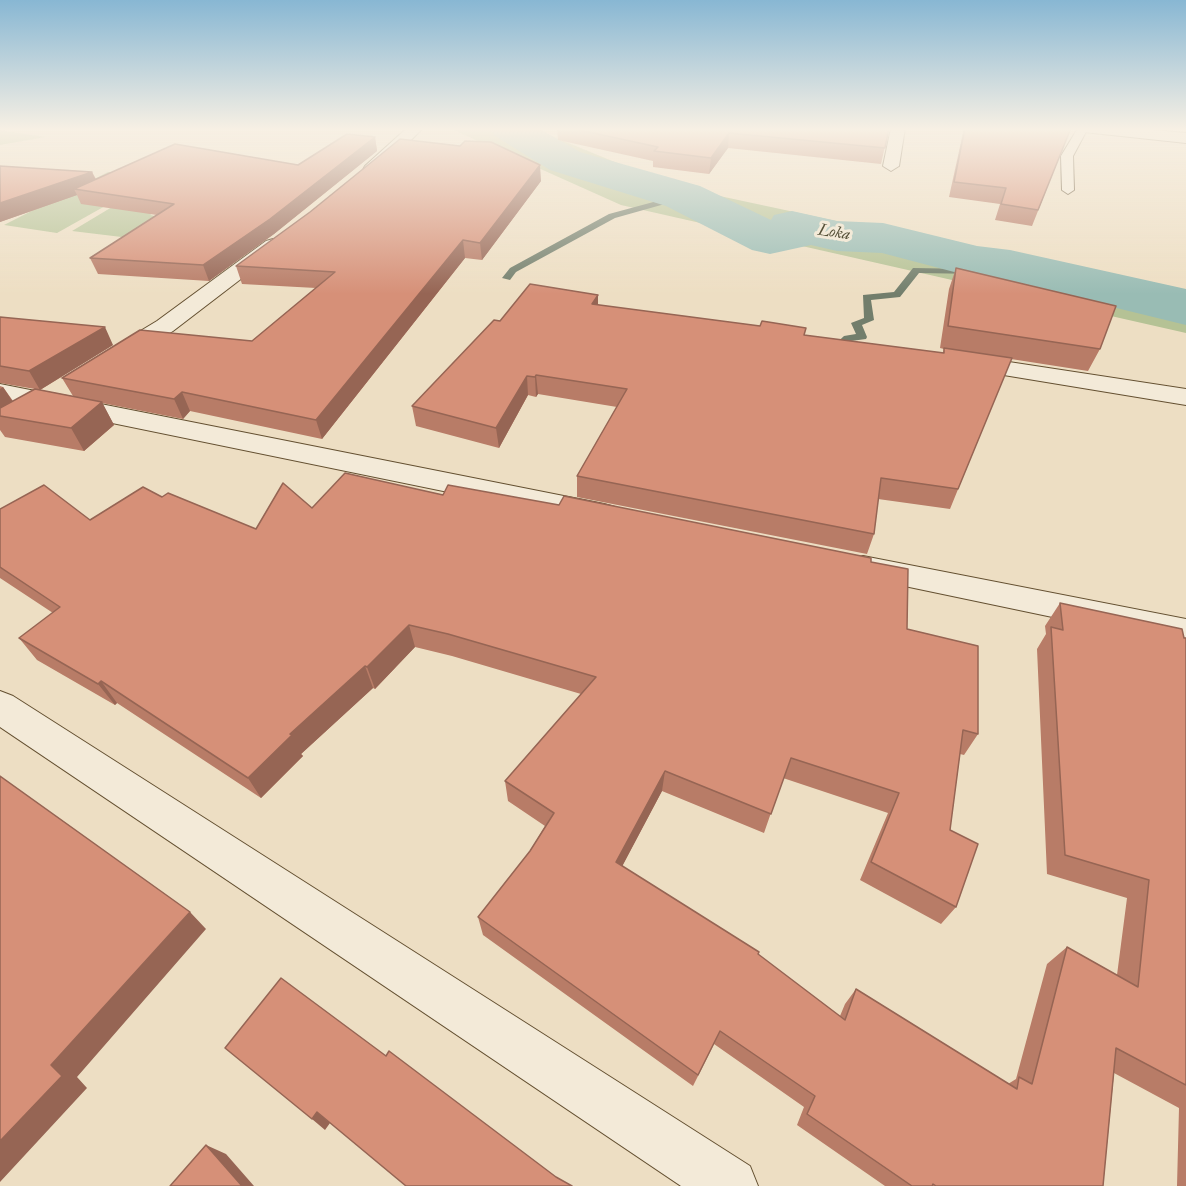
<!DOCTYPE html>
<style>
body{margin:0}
canvas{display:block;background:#eddec3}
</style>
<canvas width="1186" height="1186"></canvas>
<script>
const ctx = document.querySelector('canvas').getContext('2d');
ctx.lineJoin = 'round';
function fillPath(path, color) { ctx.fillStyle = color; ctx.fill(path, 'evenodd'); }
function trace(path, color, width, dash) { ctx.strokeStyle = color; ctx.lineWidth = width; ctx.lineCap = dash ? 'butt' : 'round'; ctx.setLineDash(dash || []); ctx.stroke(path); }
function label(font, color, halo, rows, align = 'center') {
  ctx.font = font + ' "IM FELL Great Primer",serif'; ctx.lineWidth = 6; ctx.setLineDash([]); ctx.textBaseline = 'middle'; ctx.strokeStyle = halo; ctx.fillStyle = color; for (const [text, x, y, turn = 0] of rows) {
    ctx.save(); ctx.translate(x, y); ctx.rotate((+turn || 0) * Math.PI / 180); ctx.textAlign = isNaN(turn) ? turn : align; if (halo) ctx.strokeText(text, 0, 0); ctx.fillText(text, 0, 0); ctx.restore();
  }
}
const green = new Path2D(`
 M449,128h83l107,44 48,17 499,107v37l-565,-128z
 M0,130l45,7 -45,8z
 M108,172l47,6 -98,55 -53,-8z
 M167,174l43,4 -60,37 51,10 -63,14 -66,-8z`);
const stream = new Path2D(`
 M683,194l4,2 -1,2 -71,20 -99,54 -6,8 -8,-2 8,-10 99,-54z
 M974,260l8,2 -5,12 -58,-1 -19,24 -29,3 3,20 -12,5 5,12 -1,2 -15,2 -14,12h-8l-1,-2 16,-15 12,-2 -5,-11 13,-5 -1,-23 31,-3 19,-24 57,1z`);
const river = new Path2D(`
 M489,128h49l42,24 120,34 71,34 3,-5 18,-4 45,10 46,2 94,23 33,4 176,39v36l-176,-43 -33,-4 -95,-25 -45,-2 -26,-6 -41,9 -18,-4 -86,-44 -116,-36 -55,-34z`);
const service = new Path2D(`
 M1078,128h10l-15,28 1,34 -6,4 -6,-4 -1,-34z`);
const minor = new Path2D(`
 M407,128h16l-46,46h-12l-2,-4 2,-4z
 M891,128h14l-6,38 -8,5 -8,-5z
 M1077,128h54l55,5v10l-102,-11z
 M273,239l7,2 3,4 -3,4 -107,82 -48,29 -8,2 -8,-2 -4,-5 4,-5 48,-29 109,-80z
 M963,355l223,34v16l-231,-38 -4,-5 4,-5z
 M0,384l604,120 11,3 4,7 -4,7 -11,3 -604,-124z
 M863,556l323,63v26l-334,-70 -5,-8 5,-8z
 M0,691l13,5 737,470 8,20h-77l-681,-459z`);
const wall = new Path2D(`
 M557,128h332l-8,36 -153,-16 -19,26 -56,-7v-6l-95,-21z
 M964,128h107l-39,98 -37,-6 5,-16 -51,-7z
 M375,137l2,14 -103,83 -65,47 -111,-7 -8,-16 67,-43 -76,-11 -4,-9 -77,27v-56l92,6 4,7 202,-14z
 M541,181l-59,79 -17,-2 -143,181 -132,-28 -7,8 -81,-16 12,22 -30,26 -79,-14 -5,-7v-44l3,1 10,14 22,-12 -35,-6v-66l113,28 -73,45 33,6 -11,-18 190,-37 64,-53 -74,-4 -6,-18z
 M956,268l144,81 -12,22 -77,-12 -61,150 -72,-10 -4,35 -7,20 -290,-57v-21l40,-69 -79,-13 -2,3 -8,-2 -29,53 -83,-22 -4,-20 88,-85 98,-26v10l206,30 139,18 1,-4 -4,-1 9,-59z
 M443,495l428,67 36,67 71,105 -14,21 -4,-1 -10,76 6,77 -15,17 -81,-44 28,-67 -105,-35 -19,55 -102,-42 -40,75 136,89 82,61 5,-12 11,-15 152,95 8,-5 31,-115 20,-17 50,28 10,-77 -80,-24 -10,-225 9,-15 -1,-8 15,-23 126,35v548h-9l2,-78 -65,-35 -11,113h-218l-88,-61 7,-18 -90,-63 -21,42 -210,-151 -5,-18 52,-66 15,-25 -37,-25 -3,-20 76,-87 -129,-38 -37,-9 -40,42 -2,-1 -72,66 2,2 -42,42 -144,-95 -2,2 -78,-45 -18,-22 34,-25 -53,-35v-69l90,11 72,-23 94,32 56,-21z`);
const shadedWall = new Path2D(`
 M729,133l-1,15 -19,26 2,-16z
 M375,137l2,14 -103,83 -65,47 -6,-16z
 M540,165l1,16 -59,79 -2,-17z
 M92,172l7,15 -25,2 3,6 -77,27v-19z
 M463,240l2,18 -143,181 -6,-19z
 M598,295v18l-6,-9z
 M105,327l8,18 -73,45 -11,-19z
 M536,375l2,19 -2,3 -1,-20z
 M527,376l1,19 -29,53 -3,-20z
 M3,387l12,18 -15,9v-25z
 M182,392l8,19 -7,8 -9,-20z
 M102,402l12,23 -30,26 -13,-23z
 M409,625l6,22 -40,42 -8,-22z
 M365,666l8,22 -72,66 2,2 -42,42 -13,-20 42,-44z
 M101,681l16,22 -2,2 -17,-21z
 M665,771l-3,20 -47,89 1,-18z
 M190,912l16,17 -129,148 10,11 -87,94v-41l51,-76z
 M317,1112l13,11 -5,7 -13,-11z
 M206,1145l20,9 28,32h-12z`);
const building = new Path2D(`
 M570,128h319l-4,20 -156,-15 -18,25 -57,-7 4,-4z
 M965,128h106l-33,82 -37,-6 5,-16 -52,-6z
 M347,134l28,3 -105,82 -67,46 -113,-7 84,-54 -100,-15 101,-45 123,21z
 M400,139l60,7 5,-5 26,1 49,23 -60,78 -17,-3 -147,180 -134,-28 -8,7 -112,-21 78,-48 112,11 83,-69 -99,-6 74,-54z
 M0,166l92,6 -92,31z
 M956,268l160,38 -16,43 -152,-23z
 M530,284l68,11 -6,9 168,22 2,-5 44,7 -2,7 140,18v-5l68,10 -54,131 -77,-11 -7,56 -297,-58 50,-87 -91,-14 -1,2 -8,-1 -31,52 -84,-22 82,-86 6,1z
 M0,317l105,10 -76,44 -29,-5z
 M35,389l67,13 -31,26 -71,-12v-8z
 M345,473l98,22 5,-10 111,20 5,-9 307,62v4l37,7 -1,60 71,17v88l-15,-4 -13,100 28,14 -22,63 -85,-45 28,-69 -108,-35 -20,56 -106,-43 -49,91 143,90 -1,2 87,66 11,-31 161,100 2,-12 13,7 35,-137 71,40 11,-107 -84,-25 -14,-228 12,3 -3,-27 122,26 2,9h2v447l-70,-37 -13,138h-167l-3,-2 -1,2h-20l-105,-72 8,-18 -95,-65 -22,44 -220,-158 52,-66 24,-38 -49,-32 91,-104 -148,-43 -39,-9 -42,42 -2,-1 -75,68 2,1 -44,43 -147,-97 -3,3 -79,-46 41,-31 -60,-40v-58l44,-24 46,35 53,-33 19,10 6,-4 88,36 27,-46 29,25z
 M0,776l190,136 -139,153 11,11 -62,65z
 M281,978l105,78 3,-5 167,126 16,9h-166l-89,-74 -5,7 -87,-71z
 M206,1145l36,41h-72z`);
const farWaternames = [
 ["Loka",834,233,9]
];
fillPath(green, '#b5c295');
fillPath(stream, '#727e6c');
fillPath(river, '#99bcb4');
trace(service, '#645031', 2);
trace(minor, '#645031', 2);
fillPath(service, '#f3ead8');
fillPath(minor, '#f3ead8');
fillPath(wall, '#b87c67');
fillPath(shadedWall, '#966554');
fillPath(building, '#d69078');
trace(building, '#966554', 1.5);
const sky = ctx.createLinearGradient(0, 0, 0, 294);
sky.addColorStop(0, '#88b7d3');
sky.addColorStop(0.44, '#f7f0e4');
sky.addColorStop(1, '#f7f0e400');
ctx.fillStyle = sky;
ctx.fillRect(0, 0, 1186, 294);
label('italic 16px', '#544f36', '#f3ead8', farWaternames);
</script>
